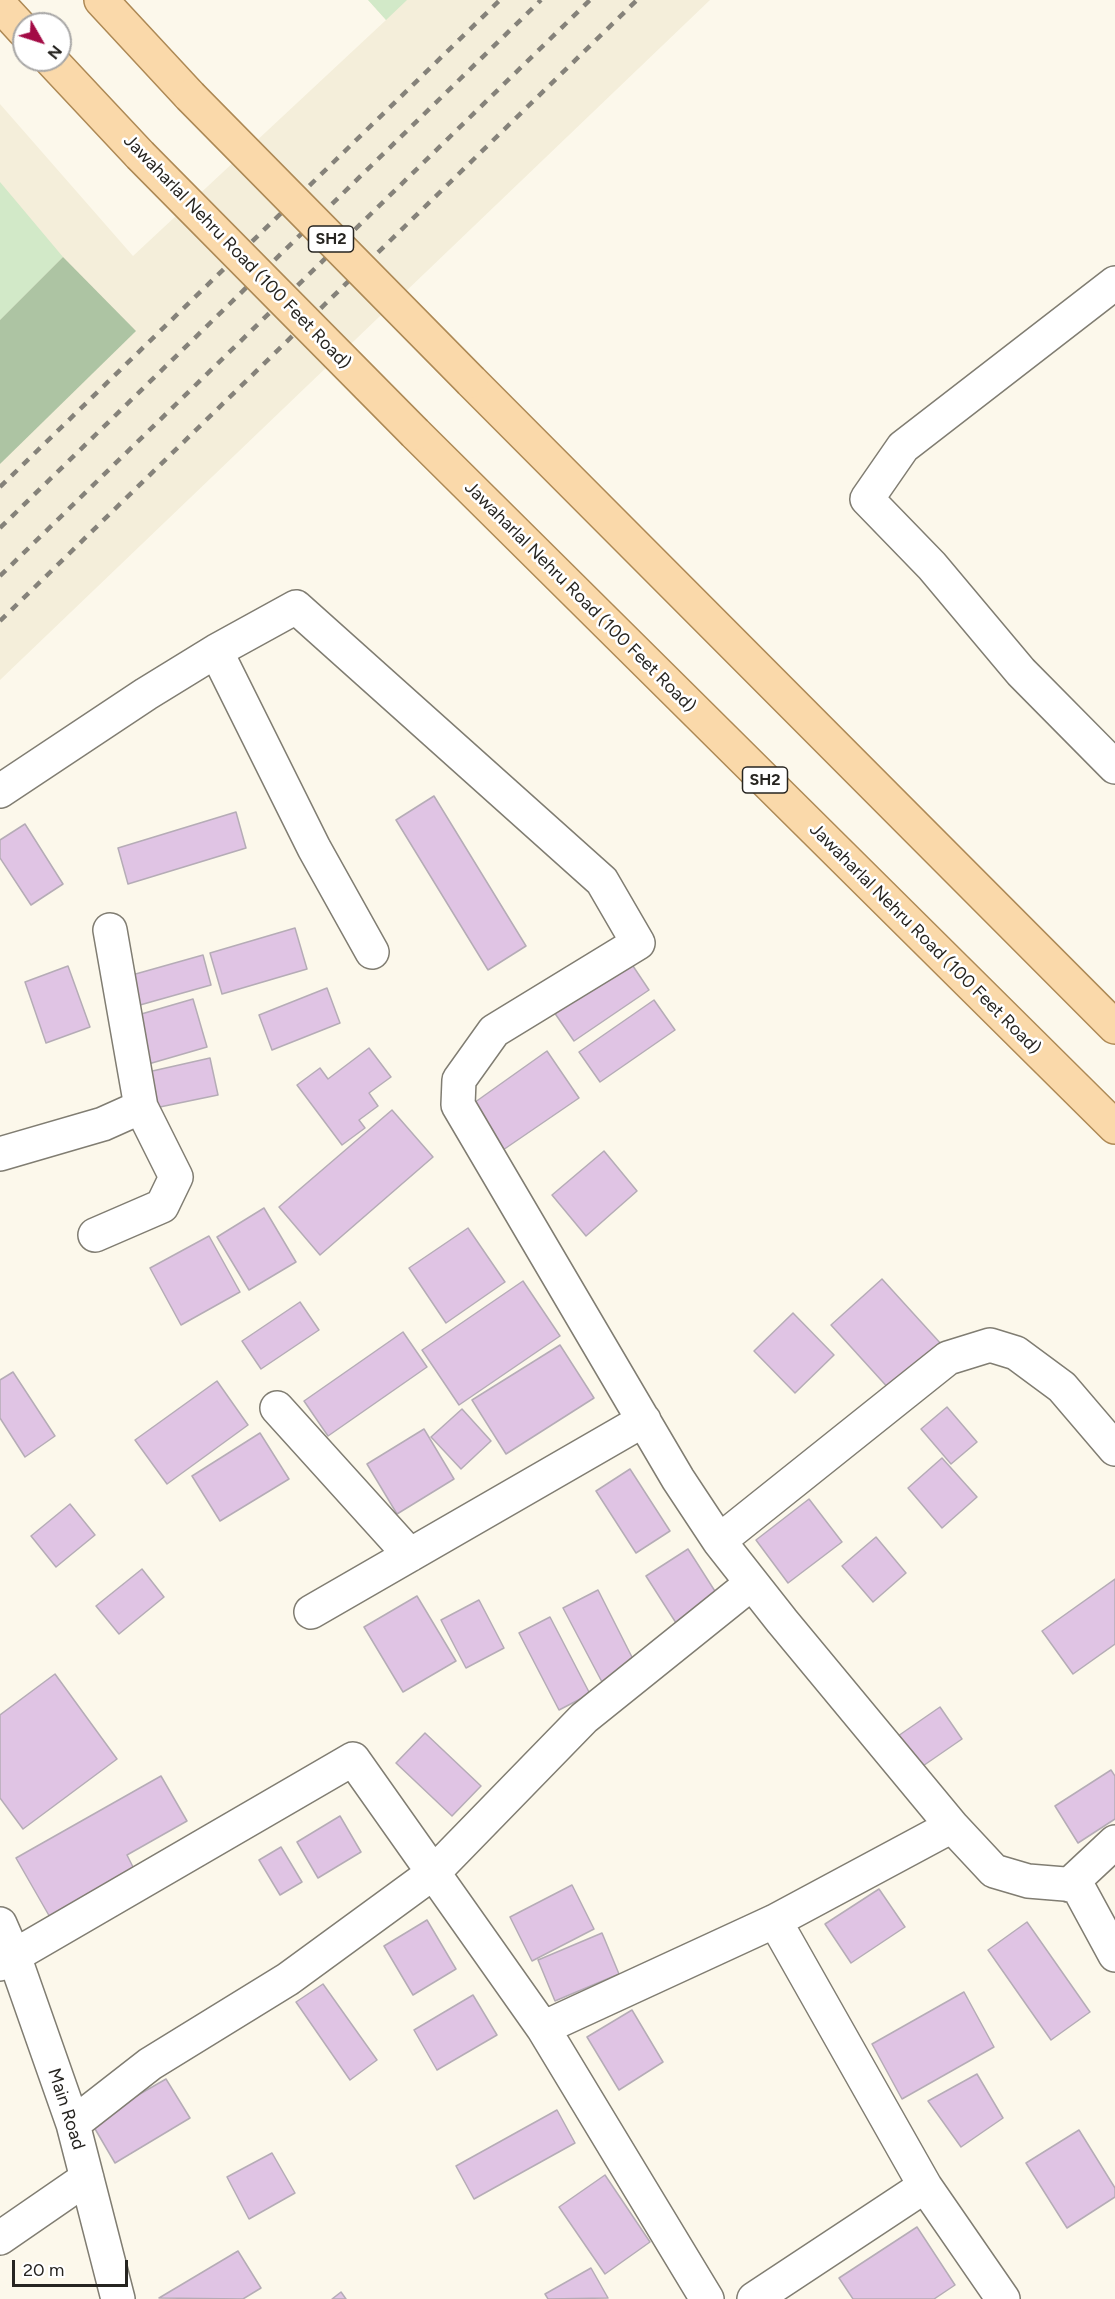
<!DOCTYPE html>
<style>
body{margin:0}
#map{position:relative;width:1115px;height:2299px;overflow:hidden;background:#fcf8eb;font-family:Figtree,sans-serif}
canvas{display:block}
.north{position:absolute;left:12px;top:12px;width:60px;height:60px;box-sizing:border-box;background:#fff;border:2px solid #a8a7a6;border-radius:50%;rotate:129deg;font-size:16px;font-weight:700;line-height:24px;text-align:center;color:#262420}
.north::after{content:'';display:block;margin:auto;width:21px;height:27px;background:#a30b45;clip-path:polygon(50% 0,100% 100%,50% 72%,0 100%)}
.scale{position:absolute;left:12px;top:2260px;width:116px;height:27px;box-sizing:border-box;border:3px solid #262420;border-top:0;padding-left:8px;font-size:18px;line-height:21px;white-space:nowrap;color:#262420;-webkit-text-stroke:4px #fff;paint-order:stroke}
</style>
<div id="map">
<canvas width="1115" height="2299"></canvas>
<div class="north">N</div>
<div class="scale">20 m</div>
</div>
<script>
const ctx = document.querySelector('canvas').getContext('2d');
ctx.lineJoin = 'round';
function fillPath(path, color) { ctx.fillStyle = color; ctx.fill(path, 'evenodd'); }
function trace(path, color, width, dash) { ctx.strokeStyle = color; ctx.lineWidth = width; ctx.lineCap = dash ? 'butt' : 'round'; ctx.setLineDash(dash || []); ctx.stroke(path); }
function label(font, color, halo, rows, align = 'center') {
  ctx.font = font + ' Figtree,sans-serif'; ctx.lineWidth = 5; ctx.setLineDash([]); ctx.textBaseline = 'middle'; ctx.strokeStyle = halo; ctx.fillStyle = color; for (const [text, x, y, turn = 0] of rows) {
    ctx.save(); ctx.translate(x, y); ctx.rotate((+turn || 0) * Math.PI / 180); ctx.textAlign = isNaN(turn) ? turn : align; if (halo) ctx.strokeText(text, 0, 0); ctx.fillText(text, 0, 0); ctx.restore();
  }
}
const built = new Path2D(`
 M368,0h342l-710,680v-576l133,152 253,-236z`);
const green = new Path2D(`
 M368,0h39l-21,20z
 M0,182l63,75 -63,63z`);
const forest = new Path2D(`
 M63,257l73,74 -136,133v-144z`);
const building = new Path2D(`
 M434,796l92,150 -38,24 -92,-150z
 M236,812l10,36 -118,36 -10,-36z
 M25,824l38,60 -32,21 -31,-47v-18z
 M295,928l12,41 -85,25 -12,-41z
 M203,955l8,30 -71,20 -8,-30z
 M629,960l20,30 -75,51 -20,-29z
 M68,966l22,61 -44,16 -21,-61z
 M327,988l13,35 -68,27 -13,-35z
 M193,999l14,48 -62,18 -14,-48z
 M654,1000l21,30 -75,52 -21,-30z
 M369,1048l22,29 -22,16 9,13 -19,14 6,8 -23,17 -45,-60 23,-17 8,11z
 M547,1051l32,47 -76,52 -32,-45z
 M210,1058l8,37 -63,13 -7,-36z
 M392,1110l41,47 -113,98 -41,-48z
 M604,1151l33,40 -51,45 -34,-41z
 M264,1208l32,54 -47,28 -32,-53z
 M468,1228l37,54 -59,41 -37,-55z
 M209,1236l31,56 -59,33 -31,-57z
 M882,1279l60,66 -51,46 -60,-66z
 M523,1281l37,55 -101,69 -37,-55z
 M300,1302l19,28 -58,39 -19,-28z
 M793,1313l41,42 -39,38 -41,-42z
 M403,1332l24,35 -99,69 -24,-35z
 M560,1345l34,53 -88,56 -34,-54z
 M13,1372l42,64 -30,21 -25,-39v-38z
 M217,1381l31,44 -81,59 -32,-44z
 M947,1407l30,35 -26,22 -30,-35z
 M462,1409l29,32 -30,28 -30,-32z
 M424,1429l30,50 -57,35 -30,-50z
 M260,1433l29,46 -69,42 -28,-45z
 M942,1458l35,39 -35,31 -34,-40z
 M630,1469l40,62 -34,22 -40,-62z
 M809,1499l33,43 -54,41 -32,-43z
 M70,1504l25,31 -39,32 -25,-31z
 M876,1537l30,36 -33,29 -31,-36z
 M688,1549l32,50 -42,27 -32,-50z
 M142,1569l22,28 -45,37 -23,-28z
 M1115,1579v65l-42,30 -31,-43z
 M598,1590l38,75 -34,17 -39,-74z
 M417,1596l39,65 -53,31 -39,-65z
 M479,1600l25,48 -38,20 -25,-48z
 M550,1617l40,77 -31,16 -40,-77z
 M55,1674l62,85 -94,70 -23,-31v-83z
 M940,1707l22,32 -42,29 -22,-32z
 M425,1733l56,53 -29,30 -56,-53z
 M1111,1770l4,6v43l-37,24 -23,-37z
 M161,1776l26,45 -60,34 8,16 -84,48 -35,-61z
 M340,1816l21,36 -43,26 -21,-36z
 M281,1847l21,35 -22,13 -21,-35z
 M572,1885l22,44 -62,32 -22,-44z
 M879,1889l26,38 -54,36 -26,-39z
 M427,1920l29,49 -43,26 -29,-49z
 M1027,1922l63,90 -39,28 -63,-90z
 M602,1933l17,41 -64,27 -17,-41z
 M323,1984l54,76 -27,20 -54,-78z
 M964,1992l30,55 -92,52 -30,-55z
 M473,1995l24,40 -60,35 -23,-40z
 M632,2010l31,52 -44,28 -32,-53z
 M977,2074l26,44 -42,29 -33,-46z
 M166,2079l24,39 -75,45 -24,-41z
 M557,2110l18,33 -101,56 -18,-33z
 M1079,2130l36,58v9l-48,31 -41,-65z
 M272,2153l23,40 -46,26 -22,-42z
 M605,2175l45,67 -45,32 -46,-67z
 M917,2227l38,58 -21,14h-81l-14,-21z
 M238,2251l23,37 -18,11 -84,-1z
 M591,2268l17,30 -60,1 -3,-5z
 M341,2292l5,7h-14z`);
const minor = new Path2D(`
 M1115,283l-212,164 -36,52 65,67 89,106 94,95
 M216,651l98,197 58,104
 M0,791l146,-97 70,-43 80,-44 306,274 36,62 -144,88 -35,49 -1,25 220,374 41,62 63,80 170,205 42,45 34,10 49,4 38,70
 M0,1154l103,-30 38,-17 -31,-177
 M95,1235l67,-29 14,-29 -35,-70
 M277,1408l133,147
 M719,1541l229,-183 42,-13 26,8 46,34 53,62
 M311,1612l333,-192
 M1069,1885l46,-43
 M775,1921l150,265
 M0,1924l14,32 59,168 45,175
 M0,1964l353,-205 190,269 164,271
 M543,2028l232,-107 177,-95
 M73,2124l77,-60 138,-85 145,-106 151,-155 168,-135
 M0,2238l87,-60
 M754,2299l171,-113 78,113`);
const primary = new Path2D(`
 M101,0l89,96
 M0,5l24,26
 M51,60l89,95
 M471,381l644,646
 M415,433l700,694`);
const rail = new Path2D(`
 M0,487l500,-487
 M0,528l541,-528
 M0,576l590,-576
 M0,621l637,-621`);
const primaryBridge = new Path2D(`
 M190,96l281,285
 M140,155l275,278`);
const shields = [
 [331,239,45],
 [765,780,45]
];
const shieldNames = [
 ["SH2",331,239],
 ["SH2",765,780]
];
const streetNames = [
 ["Jawaharlal Nehru Road (100 Feet Road)",237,252,46],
 ["Jawaharlal Nehru Road (100 Feet Road)",580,597,45],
 ["Jawaharlal Nehru Road (100 Feet Road)",925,939,45],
 ["Main Road",66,2109,72]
];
fillPath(built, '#f4eeda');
fillPath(green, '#d2e9c8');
fillPath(forest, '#adc4a3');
fillPath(building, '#e0c4e4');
trace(building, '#b5acb6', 1.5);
trace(minor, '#807d72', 36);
trace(primary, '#ad8955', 36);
trace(minor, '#fff', 33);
trace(primary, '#fad9aa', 33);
trace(rail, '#85827a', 4.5, [8, 8]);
trace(primaryBridge, '#ad8955', 36, []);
trace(primaryBridge, '#fad9aa', 33);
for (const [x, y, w] of shields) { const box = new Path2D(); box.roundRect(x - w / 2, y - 13, w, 26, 4.5); ctx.fillStyle = '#fff'; ctx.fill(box); trace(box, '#262420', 1.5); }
label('bold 16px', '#262420', null, shieldNames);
label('18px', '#262420', '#fff', streetNames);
</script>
